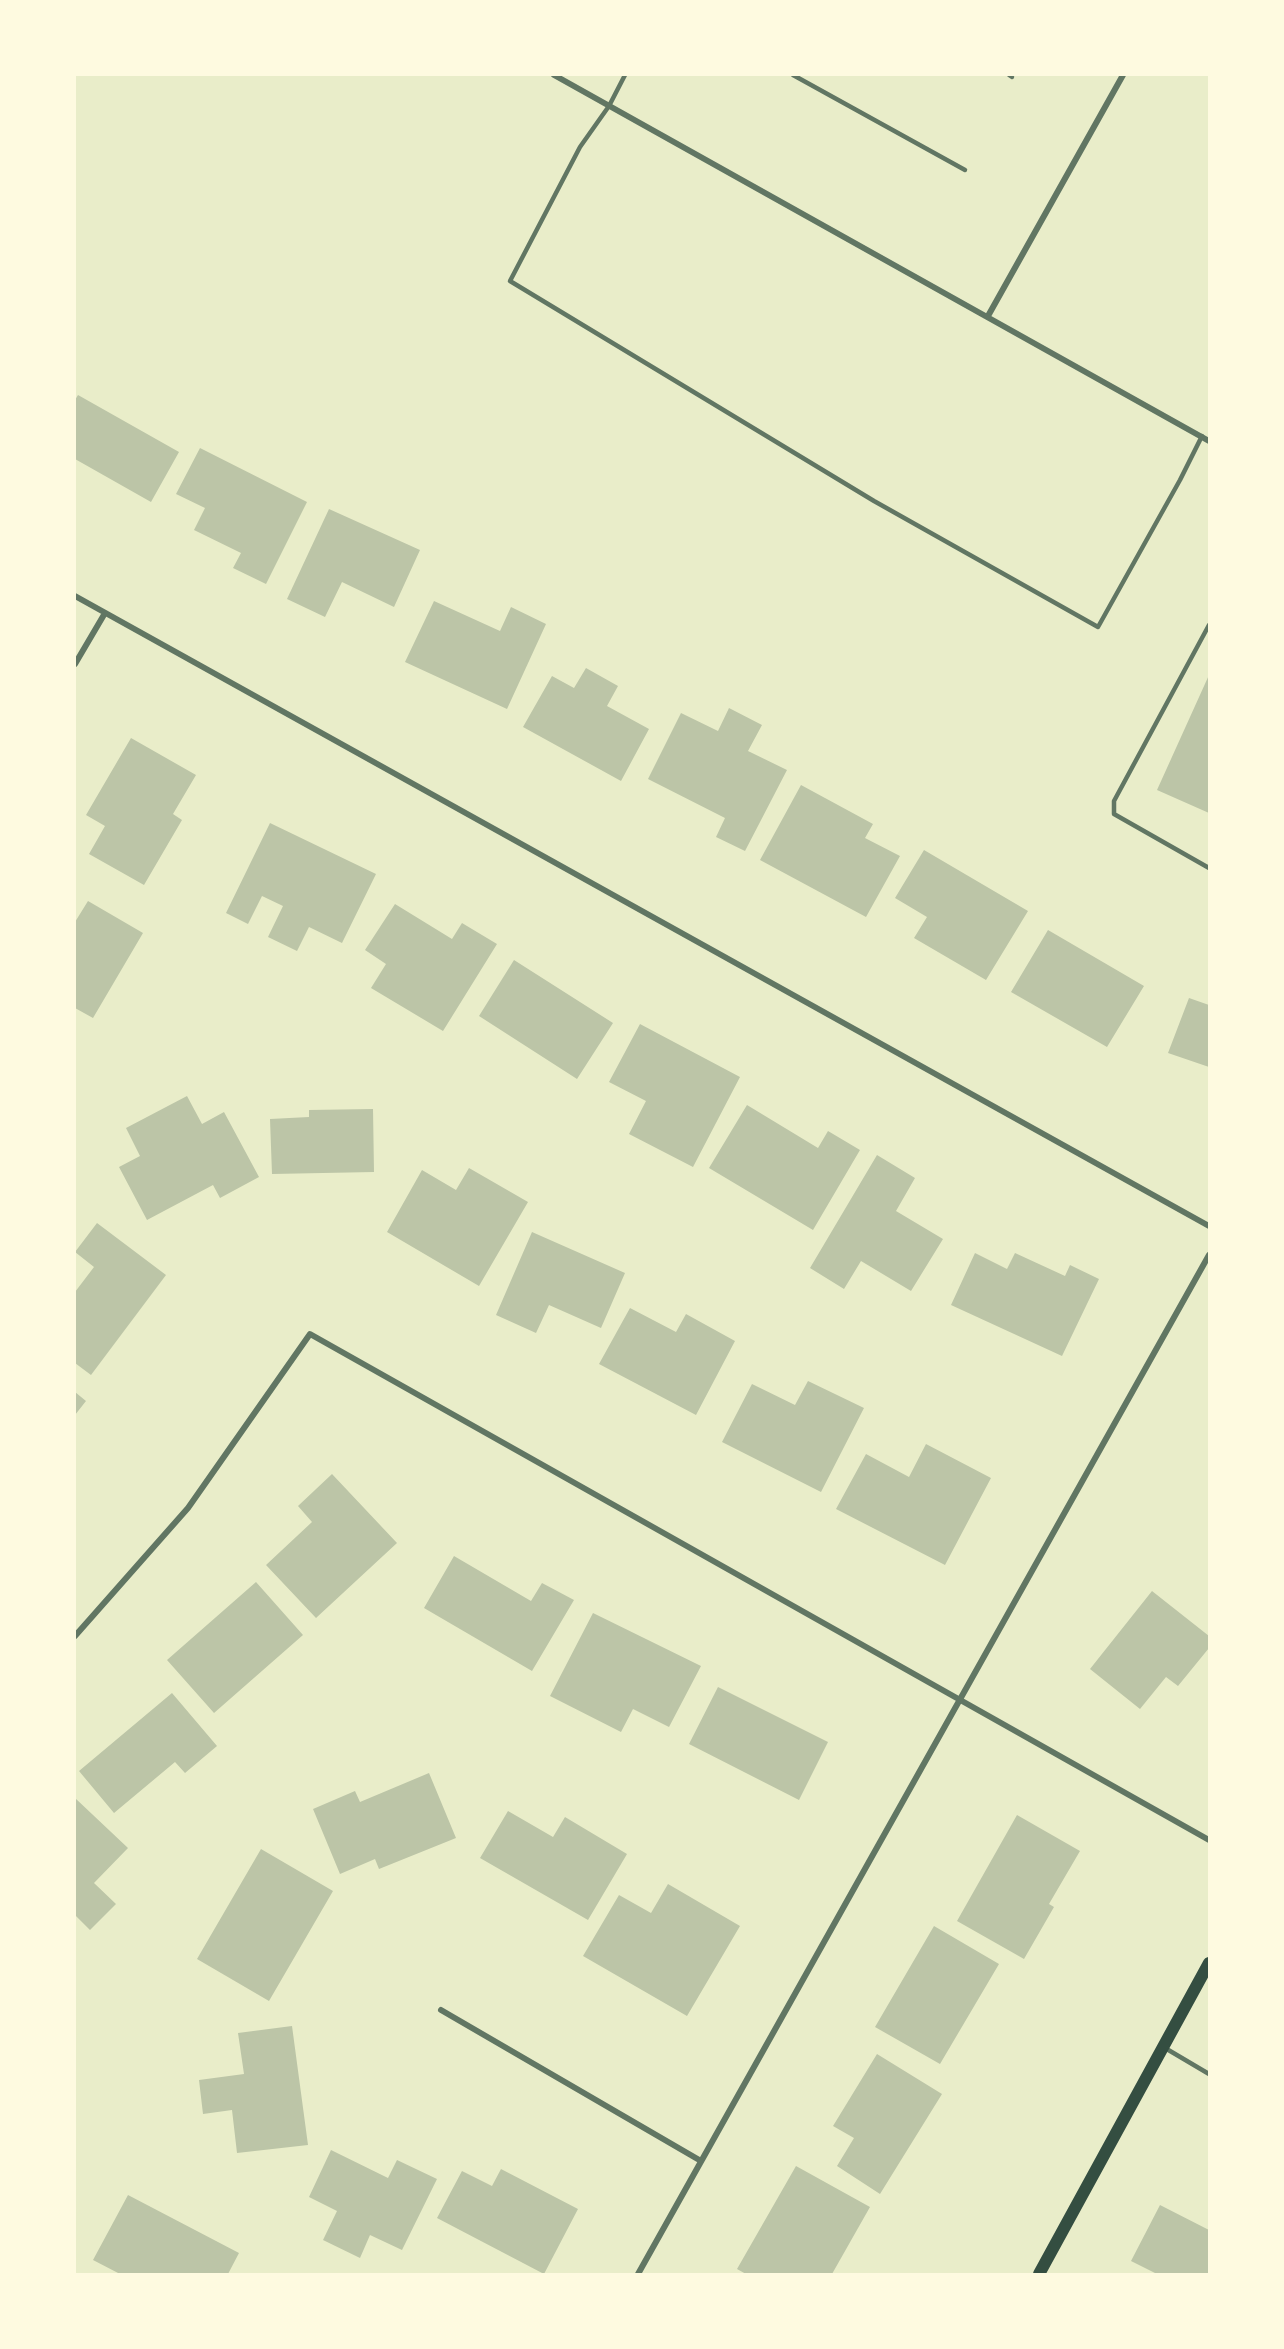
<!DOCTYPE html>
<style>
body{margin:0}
#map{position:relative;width:1284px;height:2349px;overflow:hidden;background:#e9edc9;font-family:"Libre Baskerville",serif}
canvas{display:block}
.frame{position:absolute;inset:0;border:76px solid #fefae0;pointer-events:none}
</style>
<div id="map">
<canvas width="1284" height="2349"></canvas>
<div class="frame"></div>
</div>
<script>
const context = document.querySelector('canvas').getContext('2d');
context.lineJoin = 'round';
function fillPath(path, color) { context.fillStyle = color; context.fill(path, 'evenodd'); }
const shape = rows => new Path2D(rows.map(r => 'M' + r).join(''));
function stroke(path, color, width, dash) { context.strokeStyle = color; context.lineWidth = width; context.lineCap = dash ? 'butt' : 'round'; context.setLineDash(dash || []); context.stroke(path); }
fillPath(shape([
 [78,395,179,452,151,502,75,459,75,400],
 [200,448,307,502,266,584,233,568,241,553,194,530,205,508,176,494],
 [329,509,420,550,394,607,342,582,325,617,287,599],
 [434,601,500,631,511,607,546,624,507,709,405,662],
 [586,668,618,686,607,706,649,729,621,781,523,727,552,676,574,688],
 [1209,675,1209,813,1157,790],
 [729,708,762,725,748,751,787,770,745,851,716,837,725,818,648,779,681,713,718,731],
 [131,738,196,775,173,814,182,820,144,885,89,854,105,826,86,815],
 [801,785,873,824,865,838,900,856,866,917,760,860],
 [270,823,376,874,342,943,309,927,297,951,268,937,283,906,262,896,248,924,226,913],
 [924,850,1028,911,986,980,914,938,927,917,895,898],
 [88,901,143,933,93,1018,75,1008,75,922],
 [395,904,452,939,462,923,497,944,443,1031,371,988,386,964,365,950],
 [1048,930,1144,986,1107,1047,1011,992],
 [514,960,613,1023,577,1079,479,1016],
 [1189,998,1209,1005,1209,1067,1168,1053],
 [640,1024,740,1077,693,1167,629,1134,646,1101,609,1082],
 [187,1096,202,1124,224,1112,259,1177,220,1198,213,1185,147,1220,119,1167,140,1156,126,1128],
 [747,1105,818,1148,828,1131,860,1150,813,1230,709,1168],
 [373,1109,374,1172,272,1174,270,1119,309,1117,309,1110],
 [877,1155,915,1178,896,1211,943,1239,911,1291,861,1261,844,1289,810,1268],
 [469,1168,528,1202,479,1286,387,1232,422,1170,456,1190],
 [97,1223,166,1275,91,1375,75,1363,75,1292,94,1267,75,1252],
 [532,1232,625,1273,601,1328,549,1305,536,1333,496,1315],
 [975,1253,1007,1269,1015,1253,1065,1276,1070,1265,1099,1279,1062,1356,951,1305],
 [630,1308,676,1332,686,1314,735,1341,696,1415,599,1364],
 [808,1381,864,1408,821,1492,722,1442,752,1384,795,1405],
 [75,1392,86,1401,75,1415],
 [926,1444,991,1478,945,1565,836,1509,866,1454,909,1477],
 [332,1474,397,1543,316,1618,266,1565,312,1522,298,1506],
 [454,1556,531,1601,542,1583,574,1600,532,1671,424,1608],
 [256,1582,303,1635,214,1713,167,1660],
 [1152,1591,1209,1636,1209,1648,1178,1686,1166,1677,1140,1709,1090,1669],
 [593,1613,701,1666,669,1727,633,1709,621,1732,550,1696],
 [718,1687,828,1742,799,1800,689,1744],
 [172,1693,217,1746,185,1773,175,1762,114,1813,79,1771],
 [429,1773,456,1838,379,1869,375,1859,340,1874,313,1809,355,1791,360,1802],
 [75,1798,128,1848,94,1883,116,1904,90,1930,75,1915],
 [508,1811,553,1837,565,1817,627,1854,588,1920,480,1858],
 [1017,1815,1080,1851,1049,1904,1054,1907,1024,1959,957,1921],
 [261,1849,333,1891,269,2001,197,1959],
 [668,1884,740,1926,687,2016,583,1956,619,1895,651,1913],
 [934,1926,999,1964,940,2064,875,2027],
 [292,2026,308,2145,237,2153,232,2110,203,2114,199,2080,244,2074,238,2033],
 [877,2054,942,2094,880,2194,837,2166,854,2138,833,2126],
 [331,2150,388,2178,397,2160,437,2179,402,2250,370,2235,360,2258,323,2240,337,2211,309,2197],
 [796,2166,870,2207,832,2274,746,2274,737,2269],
 [501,2169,578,2209,544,2274,437,2218,462,2171,492,2186],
 [128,2195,239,2253,228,2274,120,2274,93,2260],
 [1160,2205,1209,2230,1209,2274,1157,2274,1131,2261]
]), '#bcc5a7');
stroke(shape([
 [625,75,609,106,580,147,510,281,874,501,1098,627,1180,480,1202,436],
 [793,75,965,170],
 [1009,75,1012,77],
 [1209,625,1114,801,1114,814,1209,868],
 [1165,2048,1209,2074]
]), '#617663', 4.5);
stroke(shape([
 [554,75,1209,441],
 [988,316,1123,75],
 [75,596,1209,1226],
 [75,664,105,613],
 [75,1636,188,1508,310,1334,1209,1840],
 [441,2010,701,2161],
 [638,2274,1209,1255]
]), '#617663', 6);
stroke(shape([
 [1039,2274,1209,1963]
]), '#344e41', 12);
</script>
